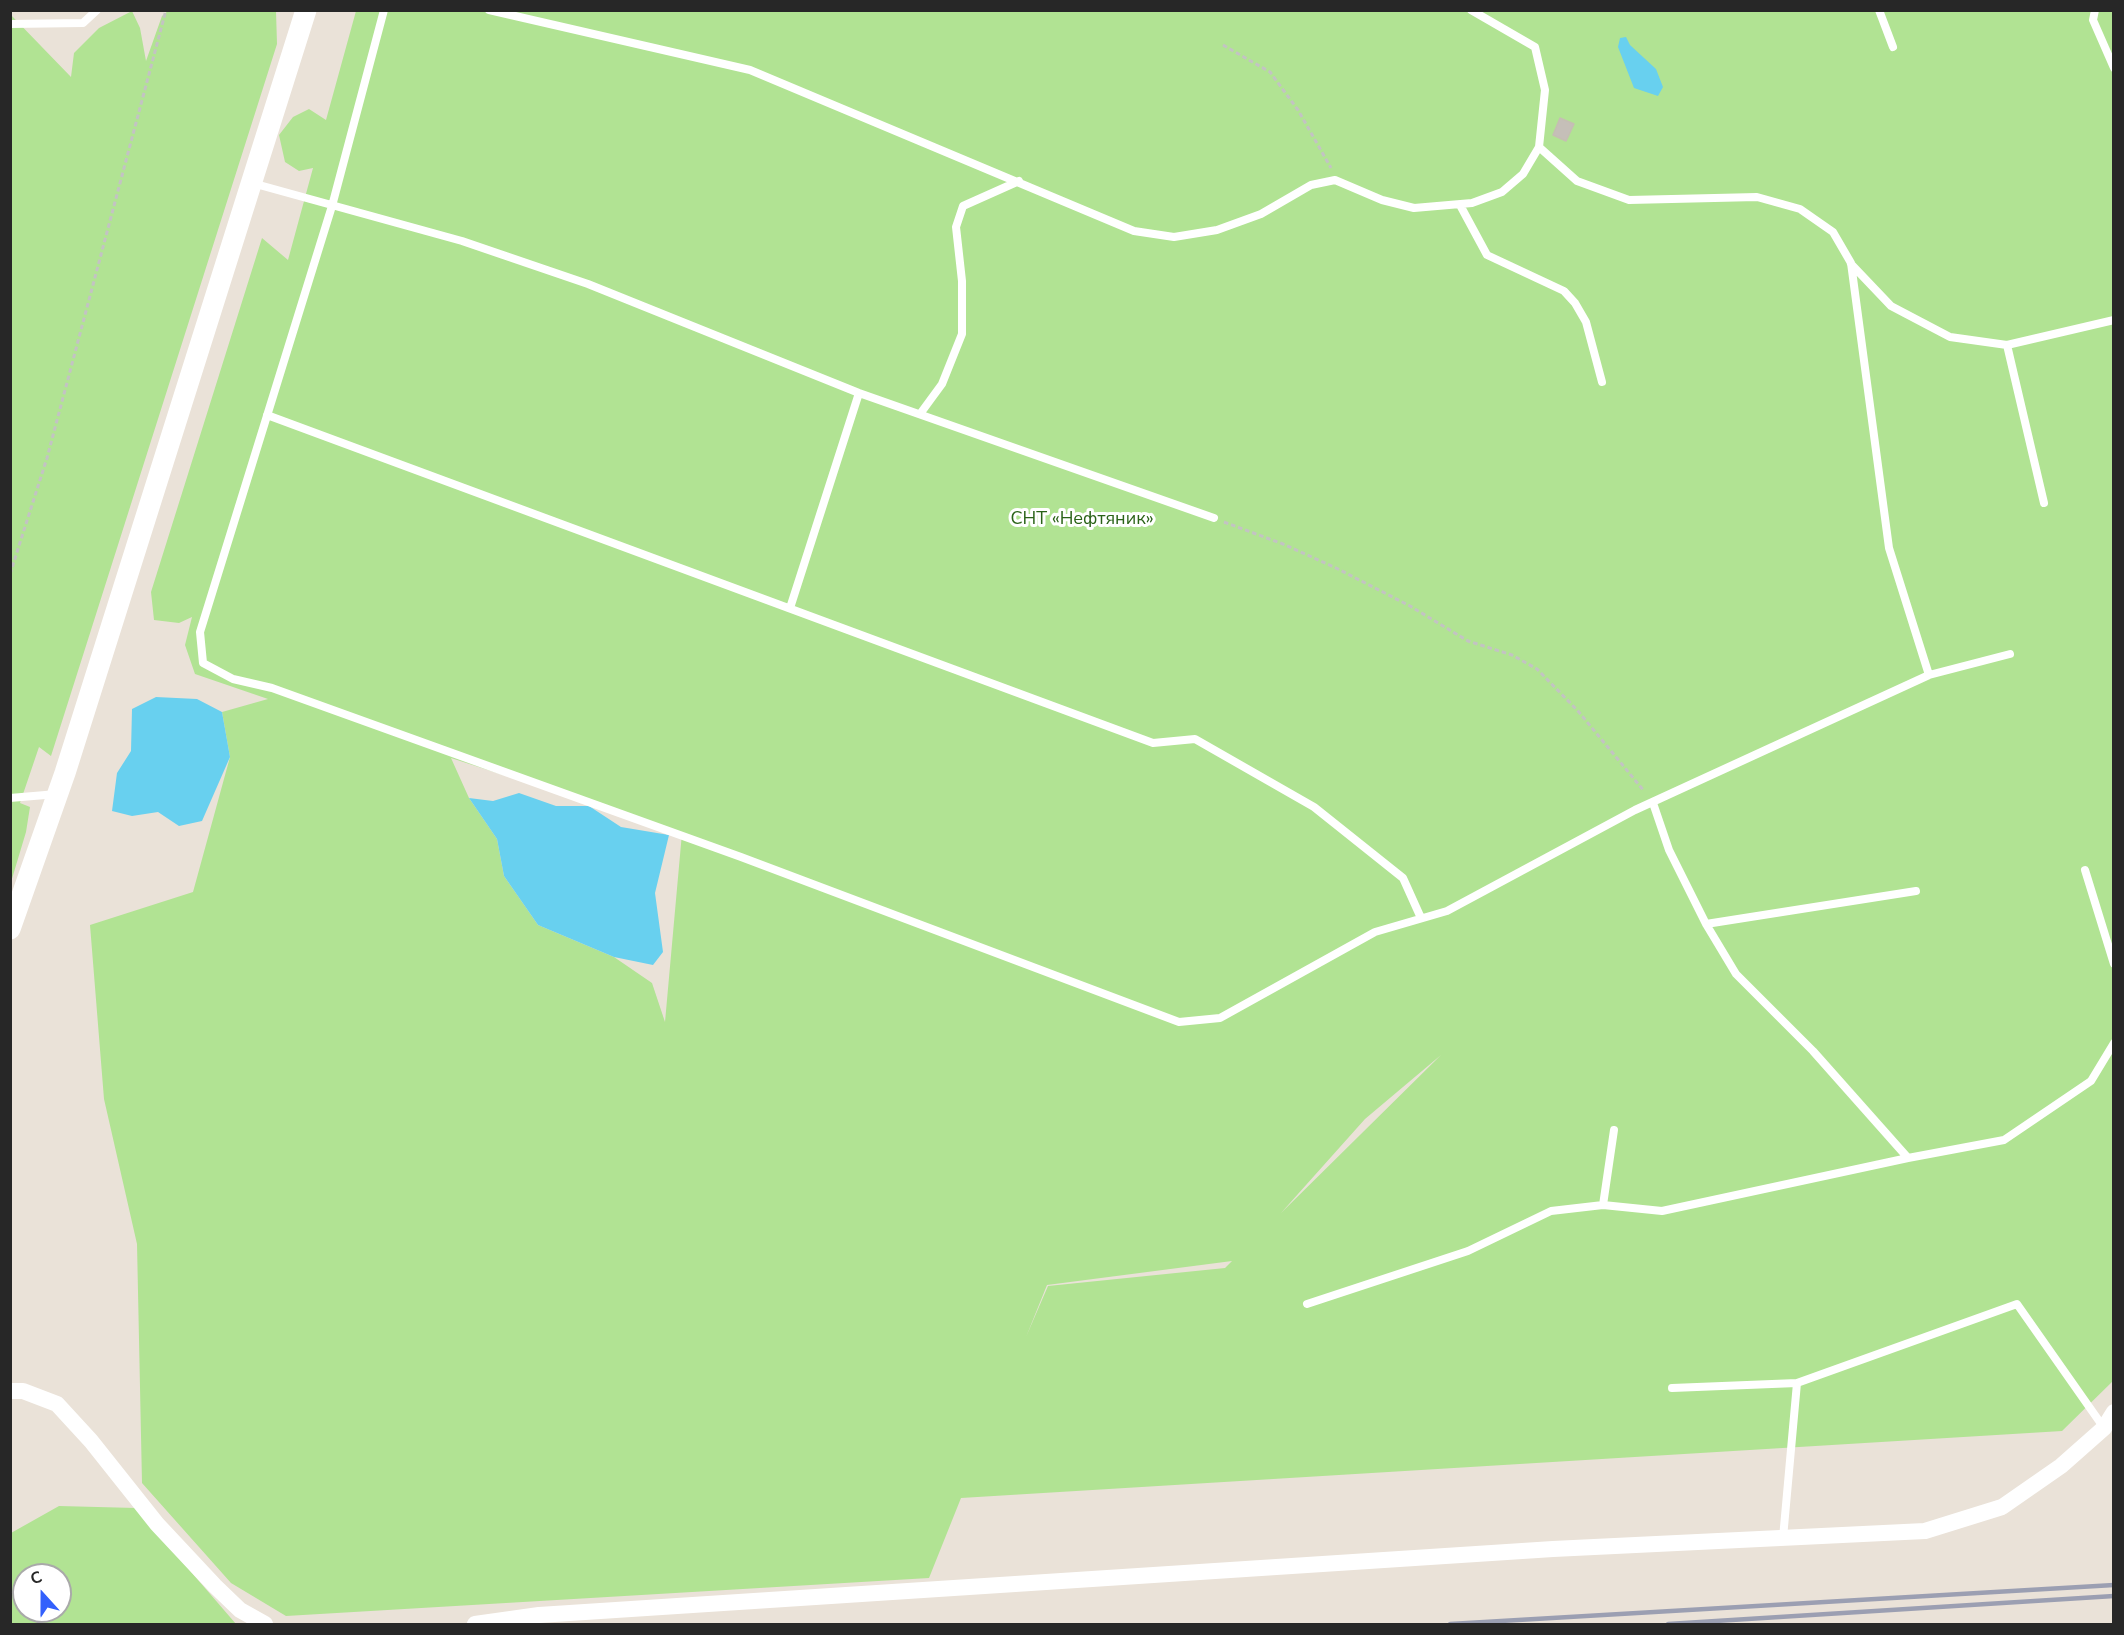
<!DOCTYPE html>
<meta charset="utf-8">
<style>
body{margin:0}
#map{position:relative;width:2124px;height:1635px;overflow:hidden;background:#eae2d8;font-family:"Nunito Sans",sans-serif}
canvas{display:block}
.frame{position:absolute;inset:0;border:12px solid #272727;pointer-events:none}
.north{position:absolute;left:12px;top:1563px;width:60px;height:60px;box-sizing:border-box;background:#fff;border:2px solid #a9a9a9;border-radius:50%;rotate:339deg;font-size:16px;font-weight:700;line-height:24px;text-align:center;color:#272727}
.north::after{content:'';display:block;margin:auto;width:21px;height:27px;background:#3360fc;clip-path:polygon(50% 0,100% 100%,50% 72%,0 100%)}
</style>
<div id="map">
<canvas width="2124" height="1635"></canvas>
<div class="frame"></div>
<div class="north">С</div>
</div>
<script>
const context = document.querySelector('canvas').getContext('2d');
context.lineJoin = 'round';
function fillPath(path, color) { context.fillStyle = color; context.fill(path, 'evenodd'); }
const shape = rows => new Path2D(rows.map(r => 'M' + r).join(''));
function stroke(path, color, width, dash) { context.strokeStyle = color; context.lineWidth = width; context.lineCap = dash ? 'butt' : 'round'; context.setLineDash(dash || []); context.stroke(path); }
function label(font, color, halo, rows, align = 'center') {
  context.font = font + ' "Nunito Sans",sans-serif'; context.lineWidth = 6; context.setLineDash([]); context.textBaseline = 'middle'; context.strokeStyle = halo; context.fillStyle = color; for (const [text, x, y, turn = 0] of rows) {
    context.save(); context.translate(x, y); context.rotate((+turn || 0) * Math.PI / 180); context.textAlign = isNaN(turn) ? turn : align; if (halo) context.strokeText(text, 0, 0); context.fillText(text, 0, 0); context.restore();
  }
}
fillPath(shape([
 [132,11,140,28,146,61,162,16,168,11,276,11,277,44,51,756,39,747,20,803,30,807,26,832,11,882,11,15,71,77,74,53,99,28],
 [356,11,2113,11,2114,1380,2062,1431,961,1498,929,1578,286,1616,231,1583,142,1483,137,1244,104,1099,90,925,193,892,230,757,222,712,268,699,195,674,185,645,192,617,179,623,154,620,151,592,262,238,288,260,313,168,299,171,285,162,279,135,293,117,309,109,326,120],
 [451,758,682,833,665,1022,652,983,614,957,538,925,504,876,497,839,469,798],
 [1441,1055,1281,1213,1365,1119],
 [1232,1261,1225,1268,1048,1286,1026,1337,1047,1285],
 [59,1506,136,1508,236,1624,11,1624,11,1533],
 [24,1575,60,1575,60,1611,24,1611]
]), '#b1e393');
fillPath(shape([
 [1626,37,1630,45,1656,69,1663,87,1658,96,1634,88,1618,47,1620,38],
 [156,697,197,699,222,712,230,757,202,821,179,826,158,812,132,816,112,811,117,773,131,751,132,709],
 [519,793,556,806,589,806,621,827,669,835,655,893,663,952,653,965,614,957,538,925,504,876,497,839,469,798,493,801]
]), '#68d0ef');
const building = shape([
 [1560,118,1574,124,1566,141,1553,135,1560,118]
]);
fillPath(building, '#c5bfb8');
stroke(building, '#c5beb2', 1.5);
stroke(shape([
 [1223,45,1270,72,1298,110,1331,168],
 [1224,522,1283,544,1336,568,1410,606,1468,641,1512,655,1537,669,1578,711,1644,791],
 [10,574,47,458,166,10]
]), '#c3c3c3', 3, [4.5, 3]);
stroke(shape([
 [384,10,332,206,200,632,203,663,233,679,272,688,741,857,1179,1022,1220,1018,1375,932,1447,911,1635,810,1929,675,2010,654],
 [489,10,750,70,1134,231,1174,237,1217,230,1261,214,1311,185,1335,180,1382,200,1414,208,1472,203,1502,192,1523,174,1539,147,1545,90,1535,47,1471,10],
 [1879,10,1893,47],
 [2095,10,2093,20,2114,68],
 [10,24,83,23,97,10],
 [1539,147,1577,181,1629,200,1757,197,1800,209,1833,232,1851,263,1889,548,1929,675],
 [252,183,462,241,588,284,859,393,1214,518],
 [1460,205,1487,255,1564,291,1575,303,1586,322,1602,382],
 [1851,264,1891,306,1950,337,2007,345,2114,320],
 [2007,345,2044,503],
 [920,414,942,384,962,334,962,281,956,227,963,206,1019,181],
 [267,415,1153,743,1195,739,1314,807,1403,878,1421,918],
 [790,608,859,393],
 [10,798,57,794],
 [2085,870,2114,964],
 [1706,924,1916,891],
 [1908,1158,2004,1140,2091,1081,2114,1043],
 [1603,1205,1614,1130],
 [1307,1304,1468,1251,1551,1211,1603,1205,1662,1211,1908,1158,1813,1051,1736,974,1706,924,1669,850,1653,803],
 [1672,1388,1797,1383,2017,1304,2104,1428],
 [1783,1538,1797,1383]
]), '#fff', 8);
stroke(shape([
 [10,1391,23,1391,57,1404,91,1441,157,1524,215,1586,240,1610,265,1624],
 [475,1624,539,1615,1553,1549,1925,1531,2002,1507,2061,1466,2104,1428,2114,1412]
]), '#fff', 16);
stroke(shape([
 [10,929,65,773,306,10]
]), '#fff', 21);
stroke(shape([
 [1450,1624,2114,1585],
 [1668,1624,2114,1596]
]), '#9b9fb2', 4.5);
label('18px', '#2a6318', '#fff', [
 ["СНТ «Нефтяник»",1082,520]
]);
</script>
